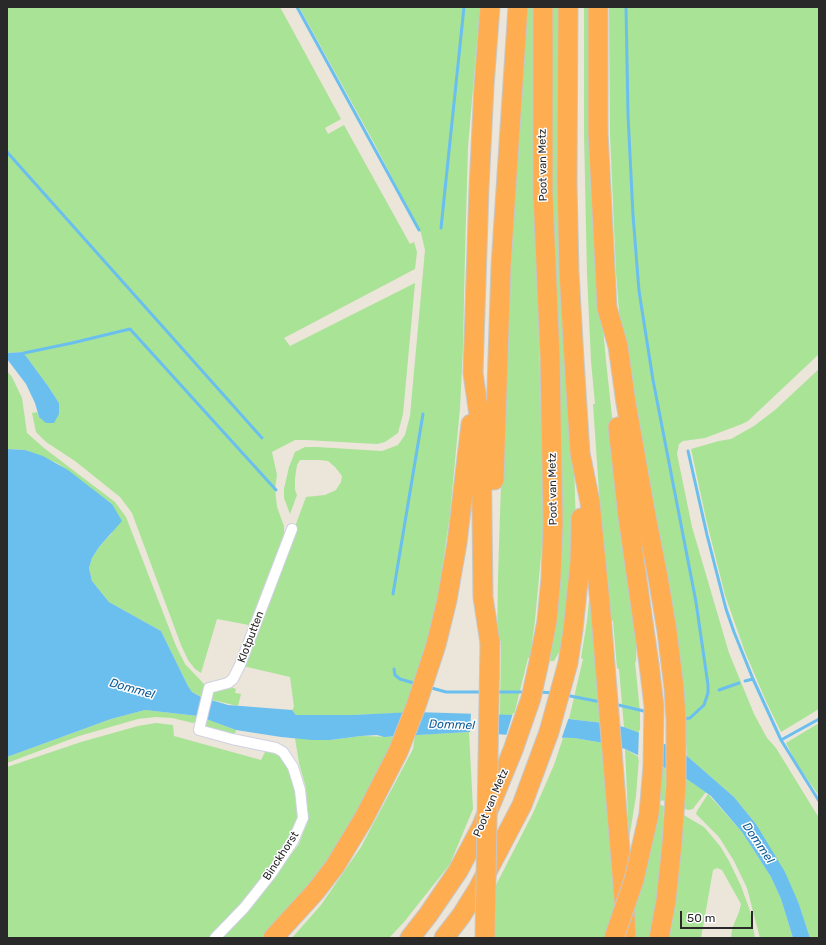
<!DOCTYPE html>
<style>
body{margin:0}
#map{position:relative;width:826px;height:945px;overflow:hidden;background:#ebe5da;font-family:Rubik,sans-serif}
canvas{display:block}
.frame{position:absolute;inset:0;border:8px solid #292929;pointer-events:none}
.scale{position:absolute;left:680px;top:911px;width:73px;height:18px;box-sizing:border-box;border:2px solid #292929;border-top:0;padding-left:5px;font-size:12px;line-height:14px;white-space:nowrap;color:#292929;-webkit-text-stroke:3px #fff;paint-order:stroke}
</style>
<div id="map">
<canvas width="826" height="945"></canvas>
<div class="frame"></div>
<div class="scale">50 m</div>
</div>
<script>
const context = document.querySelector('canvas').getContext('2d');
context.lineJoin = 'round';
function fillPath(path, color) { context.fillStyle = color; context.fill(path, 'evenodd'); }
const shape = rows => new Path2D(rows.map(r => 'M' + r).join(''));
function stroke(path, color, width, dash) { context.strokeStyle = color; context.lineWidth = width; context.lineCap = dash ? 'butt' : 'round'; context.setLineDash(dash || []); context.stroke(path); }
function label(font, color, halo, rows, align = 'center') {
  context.font = font + ' Rubik,sans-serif'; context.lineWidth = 3; context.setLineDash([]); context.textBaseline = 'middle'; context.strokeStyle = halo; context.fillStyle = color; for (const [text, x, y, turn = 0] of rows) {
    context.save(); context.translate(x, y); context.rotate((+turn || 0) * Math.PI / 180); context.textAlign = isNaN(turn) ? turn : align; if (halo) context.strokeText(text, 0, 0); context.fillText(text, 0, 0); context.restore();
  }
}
fillPath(shape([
 [7,7,280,7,341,119,325,128,328,134,344,125,410,244,414,242,417,252,415,269,284,338,290,346,415,283,403,414,398,433,385,442,377,444,306,440,295,440,272,452,277,475,275,489,277,507,284,526,284,534,249,625,217,619,201,673,195,669,188,660,181,645,132,513,120,497,75,461,46,442,36,432,32,413,37,412,39,417,59,403,48,386,23,352,7,353],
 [299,7,480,7,468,147,465,254,463,347,460,408,450,514,439,591,427,645,405,713,352,715,296,715,292,710,294,707,290,677,243,666,306,497,325,495,336,490,341,482,342,476,335,467,328,461,319,460,300,460,297,465,295,478,295,490,297,495,290,514,284,498,284,489,289,467,295,452,305,447,316,447,382,451,398,445,405,435,410,416,425,250,421,233,373,141],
 [525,7,534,7,535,193,544,524,535,620,530,658,528,658,514,715,500,715,501,641,497,641,498,577,508,267],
 [552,7,559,7,576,526,567,638,554,661,550,661,555,622],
 [584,7,593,7,598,273,606,361,623,518,637,618,636,662,635,662,640,712,640,733,624,727,619,669,617,668,613,621,610,620,601,521,593,404,595,404,591,361,587,274,584,132],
 [609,7,819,7,819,354,748,421,742,424,705,438,683,441,679,444,677,454,692,527,729,653,754,714,767,738,776,748,819,818,819,938,810,938,799,904,756,824,734,797,687,756,682,687,630,394,619,311,616,273,610,134],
 [819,369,819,709,781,732,766,701,745,652,725,595,706,519,691,449,719,441,731,439,754,426,775,410],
 [7,371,12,377,22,398,27,433,44,448,115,502,126,517,176,646,185,664,204,684,205,688,203,698,192,692,188,686,161,631,109,602,92,581,89,568,92,558,99,547,112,533,112,504,57,463,25,450,7,449],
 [592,570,603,723,569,719,583,659,581,658,587,621],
 [231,687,236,689,235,693,241,694,238,706,208,699,213,691],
 [145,710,198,716,195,722,193,723,172,718,155,717,138,719,79,736,7,763,7,757,111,719],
 [204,718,236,730,234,737,204,726],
 [156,723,173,725,174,736,261,760,265,752,271,750,281,756,290,768,297,793,300,818,289,843,268,869,242,906,209,938,7,938,7,767,81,742,138,726],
 [819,723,819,796,795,761,786,743],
 [469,732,473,809,450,864,404,922,389,938,292,938,321,905,361,847,413,749,415,735],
 [361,736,395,737,359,810,328,862,266,938,221,938,275,876,299,844,308,819,306,788,299,763,295,738,330,740],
 [563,738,574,738,604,743,620,938,494,938,496,885,533,813,554,765],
 [625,749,639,757,636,796,629,839],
 [662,767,666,769,665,801,658,800],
 [683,776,706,792,695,806,693,809,688,810,682,808],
 [708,794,742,832,771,877,781,899,793,938,760,938,747,888,734,861,719,837,696,814,697,811],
 [658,804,664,806,662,848,664,848,656,938,634,938,632,911],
 [682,814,704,827,720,846,729,861,741,886,750,911,755,938,731,938,732,929,739,912,741,904,722,870,717,868,713,870,701,938,663,938]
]), '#a8e396');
fillPath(shape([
 [23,352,48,386,59,403,59,414,54,423,46,423,39,417,35,403,26,384,7,359,7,353],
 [7,449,25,450,43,456,68,470,112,504,122,521,99,547,92,558,89,568,92,581,109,602,161,631,188,686,192,692,201,697,228,705,292,710,296,715,352,715,414,712,514,715,569,719,603,723,624,727,640,733,659,741,687,756,734,797,756,824,785,872,799,904,810,938,793,938,781,899,771,877,742,832,711,796,684,777,625,749,604,743,574,738,536,737,469,732,384,737,377,735,361,736,330,740,312,740,281,737,236,730,198,716,145,710,111,719,7,757]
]), '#6bbfef');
fillPath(shape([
 [471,712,498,713,498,735,470,734],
 [513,713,569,717,561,740,536,739,506,736],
 [639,730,662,740,661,768,638,759]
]), '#ebe5da');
stroke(shape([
 [297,7,419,230],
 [626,7,628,115,633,215,639,291,653,380,696,602,708,685,708,693,704,705,690,718,682,719],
 [7,152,262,438],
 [441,228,464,7],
 [24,353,72,343,130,329,276,490],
 [688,451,707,535,726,609,734,632,753,679,781,740,819,801],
 [393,594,423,414],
 [394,669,395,675,400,679,417,684],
 [745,681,753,679],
 [428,687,446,692,484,692],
 [719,690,739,683],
 [495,692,526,692],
 [539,692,554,693],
 [565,695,601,702],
 [614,704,648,712],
 [781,740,819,719]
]), '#6bbfef', 3);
const street = shape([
 [215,938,244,908,271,874,293,841,303,818,300,790,293,767,283,752,276,748,232,739,199,730,209,688,228,683,233,679,240,665,292,529]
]);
const highway = shape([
 [490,7,484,86,479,188,473,373,481,429,483,597,490,643],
 [568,7,567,183,569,272,574,360,580,453,590,502,600,603,624,899,626,938],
 [598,7,598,132,607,308,618,346,626,403,646,516,658,577,667,631,674,688,676,719,676,785,672,844,666,901,659,938],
 [618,427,628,517,649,664],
 [494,480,501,266,518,7],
 [273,938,315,892,335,866,364,818,398,752,416,706,436,645,447,600,457,543,471,424],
 [410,938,428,915,458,871,481,828,513,750,531,698,539,662,547,621,551,578,553,524,550,357,543,194,543,7],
 [444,938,461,916,478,889,522,805,549,732,568,663,573,630,580,562,581,518]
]);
stroke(street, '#cfd1e2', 12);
stroke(highway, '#c7c7c7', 21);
stroke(street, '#fff', 10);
stroke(highway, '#ffad51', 19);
const highwayBridge = shape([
 [485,938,490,643],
 [614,938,634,880,649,814,653,766,654,706,649,664]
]);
stroke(highwayBridge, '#c7c7c7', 21, []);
stroke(highwayBridge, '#ffad51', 19);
label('11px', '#292929', '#fff', [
 ["Poot van Metz",543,165,-91],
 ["Poot van Metz",553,489,-91],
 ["Klotputten",251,637,-69],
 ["Poot van Metz",491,803,-67],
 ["Binckhorst",281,856,-57]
]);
label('italic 12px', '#0c5b99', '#fff', [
 ["Dommel",132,689,16],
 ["Dommel",452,725,2],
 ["Dommel",758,843,56]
]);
</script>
